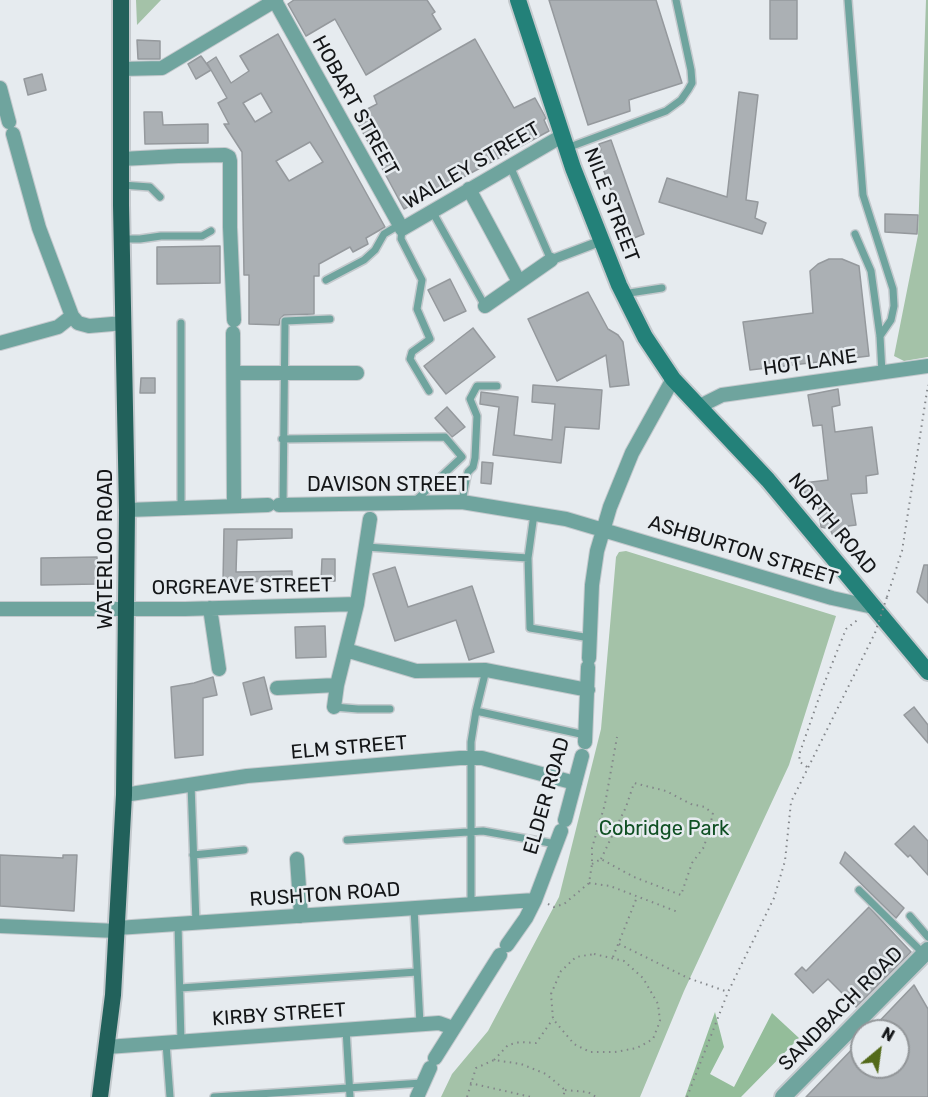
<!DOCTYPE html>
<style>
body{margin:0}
#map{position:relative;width:928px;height:1097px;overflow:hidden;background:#e6ebef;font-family:Rubik,sans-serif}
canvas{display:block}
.north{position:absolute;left:850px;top:1019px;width:60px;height:60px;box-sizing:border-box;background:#e6ebef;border:2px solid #929699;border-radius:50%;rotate:29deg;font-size:16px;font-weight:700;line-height:24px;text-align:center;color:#141618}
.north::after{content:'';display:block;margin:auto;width:21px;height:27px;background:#536a19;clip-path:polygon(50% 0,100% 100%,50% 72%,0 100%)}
</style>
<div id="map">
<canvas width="928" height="1097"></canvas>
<div class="north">N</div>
</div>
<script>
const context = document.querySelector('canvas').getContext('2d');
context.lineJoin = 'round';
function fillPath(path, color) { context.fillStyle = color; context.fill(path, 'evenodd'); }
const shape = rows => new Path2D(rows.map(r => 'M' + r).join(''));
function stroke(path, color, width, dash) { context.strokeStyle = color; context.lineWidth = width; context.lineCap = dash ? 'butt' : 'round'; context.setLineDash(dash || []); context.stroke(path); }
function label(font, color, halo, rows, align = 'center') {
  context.font = font + ' Rubik,sans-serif'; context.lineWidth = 5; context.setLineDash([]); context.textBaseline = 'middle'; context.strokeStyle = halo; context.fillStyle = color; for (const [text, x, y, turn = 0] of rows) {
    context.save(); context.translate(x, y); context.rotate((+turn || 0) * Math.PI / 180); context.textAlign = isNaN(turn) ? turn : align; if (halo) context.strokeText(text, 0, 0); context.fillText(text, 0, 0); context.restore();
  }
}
fillPath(shape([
 [136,0,161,0,137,25],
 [926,0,928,0,928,357,904,361,894,356,918,235],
 [626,551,836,616,789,765,684,991,640,1097,441,1097,452,1074,488,1031,559,897,601,729,616,557,619,552]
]), '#a4c2a8');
fillPath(shape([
 [715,1012,724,1047,710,1074,734,1087,772,1013,799,1038,741,1097,685,1097]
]), '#94bd9a');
const building = shape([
 [294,0,427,0,435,12,432,14,441,29,366,75,335,19,306,36,288,4,294,0],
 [549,0,656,0,682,83,629,100,630,111,588,125,549,0],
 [770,0,797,0,797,39,770,39,770,0],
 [278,34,385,227,366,238,368,244,353,252,350,247,319,264,319,276,314,276,314,314,284,315,280,319,279,325,249,324,249,275,244,275,242,152,224,124,229,124,218,103,227,98,207,63,216,57,231,83,249,71,240,56,278,34],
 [261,93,272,112,255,122,243,103,261,93],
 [310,142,323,162,289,181,276,161,310,142],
 [475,39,514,108,535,98,546,118,544,120,549,131,404,209,354,116,377,104,374,96,475,39],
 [137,40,160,41,160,59,138,59,137,40],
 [201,56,211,70,196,79,188,64,201,56],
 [42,74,46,90,28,95,24,79,42,74],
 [739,92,758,95,746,200,758,202,755,218,766,223,762,234,659,202,667,178,727,197,739,92],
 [144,112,162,112,163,125,208,124,208,143,145,144,144,112],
 [611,140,644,234,629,240,597,152,601,150,599,144,611,140],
 [885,214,918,215,917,234,885,232,885,214],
 [220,246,220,283,157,284,157,247,220,246],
 [829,259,842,259,859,266,869,356,750,370,743,322,813,313,810,271,818,264,829,259],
 [450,279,466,311,444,321,428,290,450,279],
 [588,292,608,329,618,335,623,342,629,385,610,387,606,355,557,381,528,319,588,292],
 [473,328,495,357,446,394,424,366,473,328],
 [141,378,155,378,155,393,140,393,141,378],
 [533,385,602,390,599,429,565,427,561,463,493,455,499,407,480,404,481,392,518,397,514,435,552,440,555,404,532,402,533,385],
 [838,389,840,405,832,407,835,432,872,427,878,474,866,476,867,493,851,494,856,525,848,526,849,535,834,538,830,529,821,527,818,503,807,504,803,483,828,480,822,425,813,426,808,395,838,389],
 [447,407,465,427,452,437,435,418,447,407],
 [482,462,493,463,491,484,481,483,482,462],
 [224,529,292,529,292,538,237,540,236,572,292,571,292,581,223,582,224,529],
 [97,557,97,584,41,585,41,558,97,557],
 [322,559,335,559,335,581,321,581,322,559],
 [924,565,928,565,928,603,917,592,924,565],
 [395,567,408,607,472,586,494,652,469,660,456,620,395,641,373,574,395,567],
 [325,626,326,657,296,658,295,627,325,626],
 [213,677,217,695,203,698,203,755,175,758,171,687,194,683,213,677],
 [264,677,272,709,251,715,243,683,264,677],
 [914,707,928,725,928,743,904,715,914,707],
 [914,826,928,841,928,875,910,855,908,857,895,844,914,826],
 [845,852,904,908,896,918,840,863,845,852],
 [0,855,63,858,63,855,77,855,74,911,0,906,0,855],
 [869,907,911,952,856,1007,828,979,813,993,795,974,802,967,806,971,869,907],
 [914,985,928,1009,928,1097,806,1097,862,1039,862,1067,898,1067,898,1031,870,1031,914,985]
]);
fillPath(building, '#abb0b4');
stroke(building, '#95999d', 1.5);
const service = shape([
 [848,0,863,195,893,289,894,306,891,320,880,336],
 [567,148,666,111,681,100,688,90,692,83,691,70,676,0],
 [510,166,551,260],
 [122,185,150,187,160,197],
 [432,211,485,306],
 [402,229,401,239,422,280,417,309,430,339,412,352,410,359,429,391],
 [855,234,871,271,880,336,882,373],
 [122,239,140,239,161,236,202,236,211,231],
 [326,280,364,260,375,250,384,234,399,225],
 [623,294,662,288],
 [282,439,445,437,462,457,415,501],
 [462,502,466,480,468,472,473,467,475,458,477,416,470,399,477,386,497,386],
 [283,505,285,321,330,319],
 [181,508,181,323],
 [534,514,528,558,530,628,590,638],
 [366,547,528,558],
 [334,707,358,709,390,709],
 [476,711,585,735],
 [191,784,196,923],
 [347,840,483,831,556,844],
 [193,855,244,850],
 [859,890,924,954],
 [471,904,471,742,476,711,486,670],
 [414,908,420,1024],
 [910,916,928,937],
 [178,924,181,1042],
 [180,988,417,972],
 [346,1029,350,1097],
 [166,1043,170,1097],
 [214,1097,422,1083]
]);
const pedestrian = shape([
 [551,260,601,241]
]);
const minor = shape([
 [275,1,402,229,562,136],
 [121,69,162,68,276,0],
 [0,88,9,122],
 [13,134,39,228,72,316,78,323,89,326,124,323],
 [122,159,178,156,225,155,229,157,230,161,230,227,234,320],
 [469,189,519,282],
 [485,306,551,260],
 [233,333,234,506],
 [0,343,58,327,72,316],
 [234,373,357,373],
 [700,406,722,395,928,366],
 [279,505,462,502,566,519,832,598,873,607],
 [127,510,268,505],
 [210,608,219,669],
 [0,609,185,609,357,604],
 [346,650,416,671,486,670,588,690],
 [589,658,592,585,597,551,610,507,632,453,673,379],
 [277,688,337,685],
 [334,707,337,685,357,604,370,519],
 [585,742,588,667],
 [124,795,247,776,460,758,482,758,575,783],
 [565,820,582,756],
 [297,859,301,916],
 [0,926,117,931],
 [117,928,535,900],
 [507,945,526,918,535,900,561,831],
 [107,1047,439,1023,453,1028],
 [435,1058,500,955],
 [417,1097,430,1068]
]);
const tertiary = shape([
 [783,1097,928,950]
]);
const secondary = shape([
 [518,0,573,168,619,285,645,337,673,379,768,480,928,672]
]);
const primary = shape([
 [100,1097,113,995,124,795,127,510,121,205,121,0]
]);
stroke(service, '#c4c9cd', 10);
stroke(pedestrian, '#c4c9cd', 12);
stroke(minor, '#c4c9cd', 16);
stroke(tertiary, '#c4c9cd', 20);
stroke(secondary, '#c4c9cd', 20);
stroke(primary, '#c4c9cd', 20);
stroke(shape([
 [887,597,902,551,928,385],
 [807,767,800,762,799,755,822,689,846,629,860,618],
 [592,864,601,859,634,877,681,895,692,863,704,847,713,814,705,807,691,804,666,791,634,783,626,807,601,859],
 [589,883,610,886,678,912],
 [548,904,554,907,564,904,589,883,592,864,592,848,605,804,617,737],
 [619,944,688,978,728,992],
 [594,954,624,961,643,978,658,1004,660,1021,653,1039,637,1048,615,1052,590,1052,574,1044,553,1019,551,994,561,971,576,957,594,954],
 [613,957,637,897],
 [494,1060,508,1045,520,1042,536,1043,553,1019],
 [470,1083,531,1097],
 [565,1090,588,1092,596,1097],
 [467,1097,476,1068,494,1060,521,1064,546,1074,565,1090,563,1097],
 [687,1097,728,992,774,898,785,861,791,802,875,633]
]), '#83868a', 2, [1.5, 4.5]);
stroke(service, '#6fa49e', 7);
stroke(pedestrian, '#6fa49e', 9);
stroke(minor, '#6fa49e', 14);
stroke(tertiary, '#6fa49e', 16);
stroke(secondary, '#238179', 16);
stroke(primary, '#22615b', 16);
stroke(shape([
 [875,633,887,597]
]), '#83868a', 2, [1.5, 4.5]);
label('20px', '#141618', '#e6ebef', [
 ["HOBART STREET",355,106,61],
 ["WALLEY STREET",472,166,-30],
 ["NILE STREET",611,205,69],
 ["HOT LANE",810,363,-8],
 ["DAVISON STREET",388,485],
 ["NORTH ROAD",832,524,50],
 ["WATERLOO ROAD",106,549,-90],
 ["ASHBURTON STREET",743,551,17],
 ["ORGREAVE STREET",242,587,-1],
 ["ELM STREET",349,748,-5],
 ["ELDER ROAD",547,796,-74],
 ["RUSHTON ROAD",325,895,-4],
 ["SANDBACH ROAD",841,1009,-45],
 ["KIRBY STREET",279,1015,-4]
]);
label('20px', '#105024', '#e6ebef', [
 ["Cobridge Park",664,829]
]);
</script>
